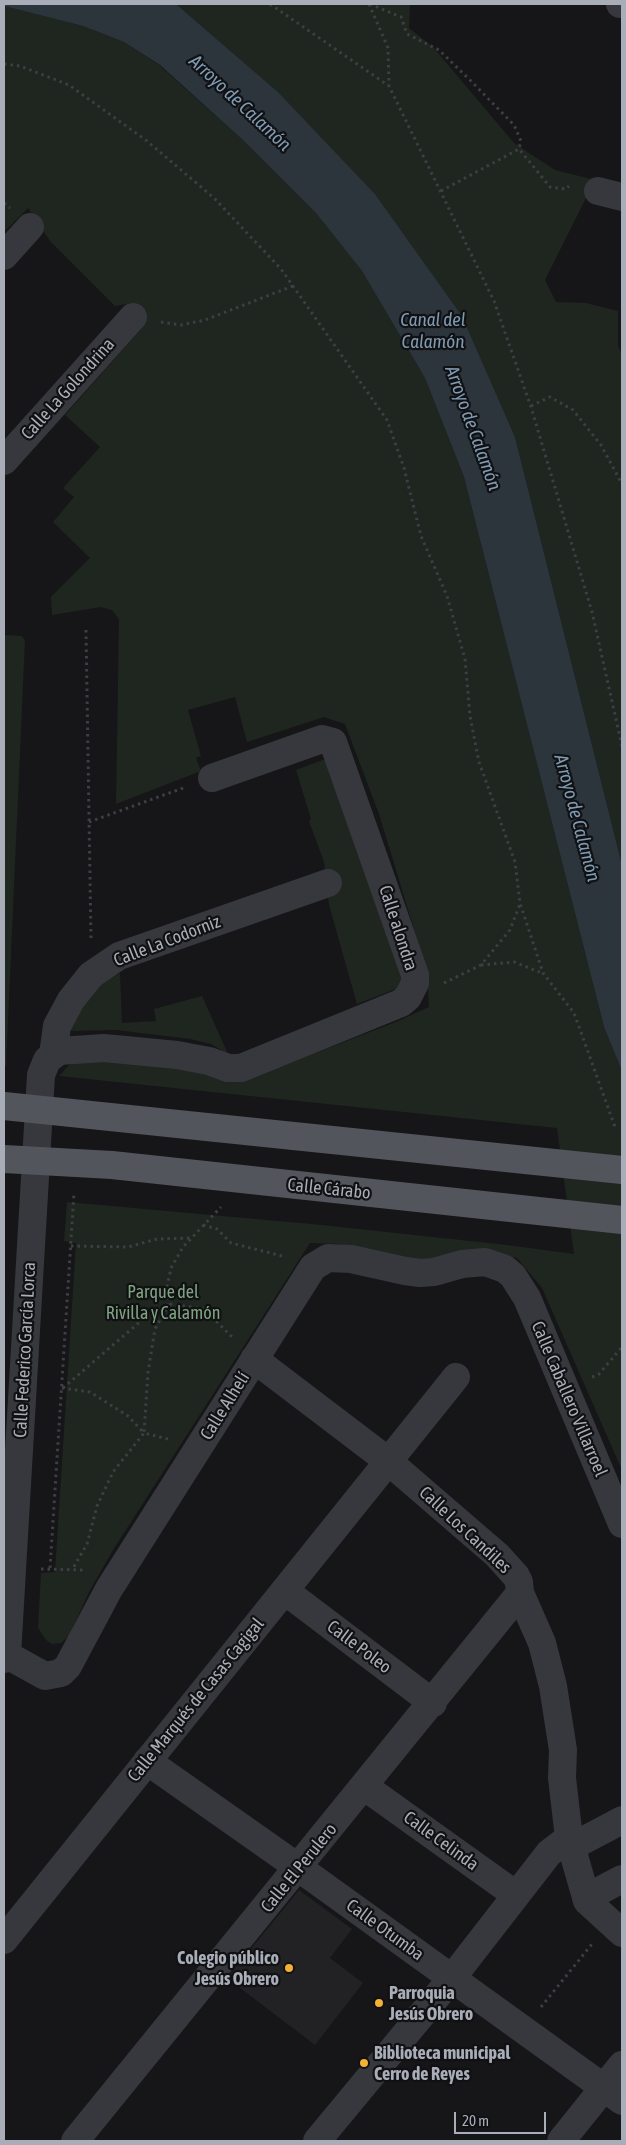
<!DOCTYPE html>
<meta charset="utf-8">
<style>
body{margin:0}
#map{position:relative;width:626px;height:2145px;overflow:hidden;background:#161618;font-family:"Asap Condensed",sans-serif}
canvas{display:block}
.frame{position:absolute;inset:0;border:5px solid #a8adb8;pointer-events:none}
.scale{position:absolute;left:454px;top:2112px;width:92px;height:22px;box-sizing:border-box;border:2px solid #a8adb8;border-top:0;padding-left:6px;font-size:15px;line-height:18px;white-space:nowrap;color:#a8adb8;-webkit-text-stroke:4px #111113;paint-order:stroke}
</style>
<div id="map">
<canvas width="626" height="2145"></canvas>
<div class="frame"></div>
<div class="scale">20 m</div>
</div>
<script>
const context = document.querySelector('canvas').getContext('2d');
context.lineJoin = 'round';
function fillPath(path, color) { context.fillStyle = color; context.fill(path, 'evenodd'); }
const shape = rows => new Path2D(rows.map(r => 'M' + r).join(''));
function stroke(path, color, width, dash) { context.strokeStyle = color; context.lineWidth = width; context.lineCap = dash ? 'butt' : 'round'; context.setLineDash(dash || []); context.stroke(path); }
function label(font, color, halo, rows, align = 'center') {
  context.font = font + ' "Asap Condensed",sans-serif'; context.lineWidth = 4.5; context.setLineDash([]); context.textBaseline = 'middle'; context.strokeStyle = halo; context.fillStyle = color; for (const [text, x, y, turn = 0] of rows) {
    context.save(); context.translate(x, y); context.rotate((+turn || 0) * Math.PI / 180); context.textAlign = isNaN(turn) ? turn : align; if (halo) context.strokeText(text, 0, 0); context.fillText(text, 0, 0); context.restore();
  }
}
fillPath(shape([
 [299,1890,352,1929,330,1958,363,1983,315,2045,227,1978]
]), '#222225');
fillPath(shape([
 [176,4,410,4,409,28,433,47,514,143,555,170,595,180,545,280,556,302,586,303,618,311,618,346,622,354,622,865,515,437,462,316,375,194,278,92],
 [4,6,83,26,124,42,159,65,244,141,316,213,362,271,425,378,464,477,604,1027,622,1071,622,1470,542,1288,517,1258,486,1250,410,1262,339,1244,310,1243,113,1550,89,1592,69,1636,61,1643,52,1644,46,1640,38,1628,41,1573,55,1572,76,1243,64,1241,67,1202,322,1225,507,1245,574,1254,557,1128,59,1076,71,1063,93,1060,191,1068,240,1082,396,1022,429,1007,427,972,379,814,345,724,324,717,247,742,235,697,188,710,201,756,196,758,201,771,116,804,119,619,112,610,101,607,52,615,51,597,90,558,53,522,74,497,63,488,100,447,65,415,142,328,146,317,142,308,133,303,115,306,50,241,28,208,4,232],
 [4,635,22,636,25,640,6,1066,4,1066],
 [328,758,406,985,357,1004,329,905,324,862,309,821,311,819,296,770],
 [120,973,122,1023,156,1021,154,1009,202,996,228,1054,211,1044,190,1039,116,1030,68,1031,72,1021,95,987]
]), '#1e261f');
fillPath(shape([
 [4,4,176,4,278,92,375,194,462,316,515,437,622,865,622,1071,604,1027,464,477,425,378,362,271,316,213,244,141,160,65,124,42,83,26,4,6]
]), '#2c353c');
stroke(shape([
 [270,4,389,86,494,301,531,407,592,612,622,746],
 [369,4,388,48,389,85],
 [370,4,401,17,407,34,439,50,471,81,514,125,521,141,519,149],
 [4,64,20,66,69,85,147,141,214,198,281,269,387,420,404,468,421,536,447,596,465,659,470,716,479,762,515,862,520,903,543,973,574,1013,615,1127],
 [441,191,519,149,550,187,566,189,569,186],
 [4,203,10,208],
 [161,322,181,325,205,320,293,286],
 [531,406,550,397,573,410,601,445,622,484],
 [86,630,91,940],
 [89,822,186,787],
 [481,965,514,962,542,973],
 [444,983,481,965,510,930,520,904],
 [203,1225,217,1229,231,1243,286,1257],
 [71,1246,128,1247,157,1239,190,1238],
 [592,1377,599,1374,622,1347],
 [62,1388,90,1392,128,1416,144,1433,113,1472,97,1506,87,1544,72,1570],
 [63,1388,149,1314,169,1304,204,1309,234,1339],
 [168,1439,144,1433,148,1372,155,1329,169,1304,166,1291,171,1268,183,1247,221,1207],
 [50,1568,74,1193],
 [41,1569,85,1570],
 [541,2007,592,1944]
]), '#3d3f44', 3, [2.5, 4]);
stroke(shape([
 [620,4,622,4],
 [598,191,622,197],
 [4,256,30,227],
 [4,461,133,317],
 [53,1055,57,1026,71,1000,91,975,119,956,328,883],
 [254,1359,388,1461,497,1555,516,1576,519,1582,520,1593,542,1643,553,1686,563,1750,562,1778,569,1838,587,1901,622,1933],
 [285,1591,433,1703],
 [7,1655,45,1676,61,1673,68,1666,109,1589,313,1267,328,1258,351,1259,405,1271,420,1273,434,1272,462,1264,485,1262,505,1269,513,1276,527,1298,622,1524],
 [4,1659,7,1655,41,1075,47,1060,59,1051,104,1048,177,1055,209,1061,228,1068,241,1068,401,1003,408,997,415,983,415,975,333,742,322,739,212,778],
 [147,1761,299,1868,622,2101],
 [365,1787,516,1895],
 [571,1847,622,1820],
 [586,1898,622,1879],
 [4,1940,456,1377],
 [75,2141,520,1593],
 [317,2141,452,1978,549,1853,569,1838],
 [561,2141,622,2065]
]), '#37383d', 28);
stroke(shape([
 [4,1106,622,1170],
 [4,1159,112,1165,622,1220]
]), '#53555c', 28);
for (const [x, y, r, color] of [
 [289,1968,5,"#f2b134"],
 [379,2003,5,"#f2b134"],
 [364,2063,5,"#f2b134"]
]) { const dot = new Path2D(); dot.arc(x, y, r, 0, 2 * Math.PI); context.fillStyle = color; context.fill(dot); stroke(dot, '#111113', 2); }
label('18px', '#a8adb8', '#111113', [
 ["Calle La Golondrina",68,389,-48],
 ["Calle alondra",398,928,72],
 ["Calle La Codorniz",167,941,-21],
 ["Calle Cárabo",329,1189,6],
 ["Calle Federico García Lorca",25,1350,-87],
 ["Calle Caballero Villarroel",569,1399,67],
 ["Calle Alhelí",225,1406,-58],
 ["Calle Los Candiles",465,1530,43],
 ["Calle Poleo",359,1647,37],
 ["Calle Marqués de Casas Cagigal",196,1700,-51],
 ["Calle Celinda",441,1841,36],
 ["Calle El Perulero",299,1868,-51],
 ["Calle Otumba",385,1930,36]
]);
label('18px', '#7fa381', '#111113', [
 ["Parque del",163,1292],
 ["Rivilla y Calamón",163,1313]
]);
label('bold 18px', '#a8adb8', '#111113', [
 ["Colegio público",279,1958,"right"],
 ["Jesús Obrero",279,1979,"right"],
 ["Parroquia",389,1993],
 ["Jesús Obrero",389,2014],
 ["Biblioteca municipal",374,2053],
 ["Cerro de Reyes",374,2074]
], 'left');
label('italic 19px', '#7f9bb3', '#111113', [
 ["Arroyo de Calamón",240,103,43],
 ["Canal del",433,320],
 ["Calamón",433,342],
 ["Arroyo de Calamón",473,428,70],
 ["Arroyo de Calamón",577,818,75]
]);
</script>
